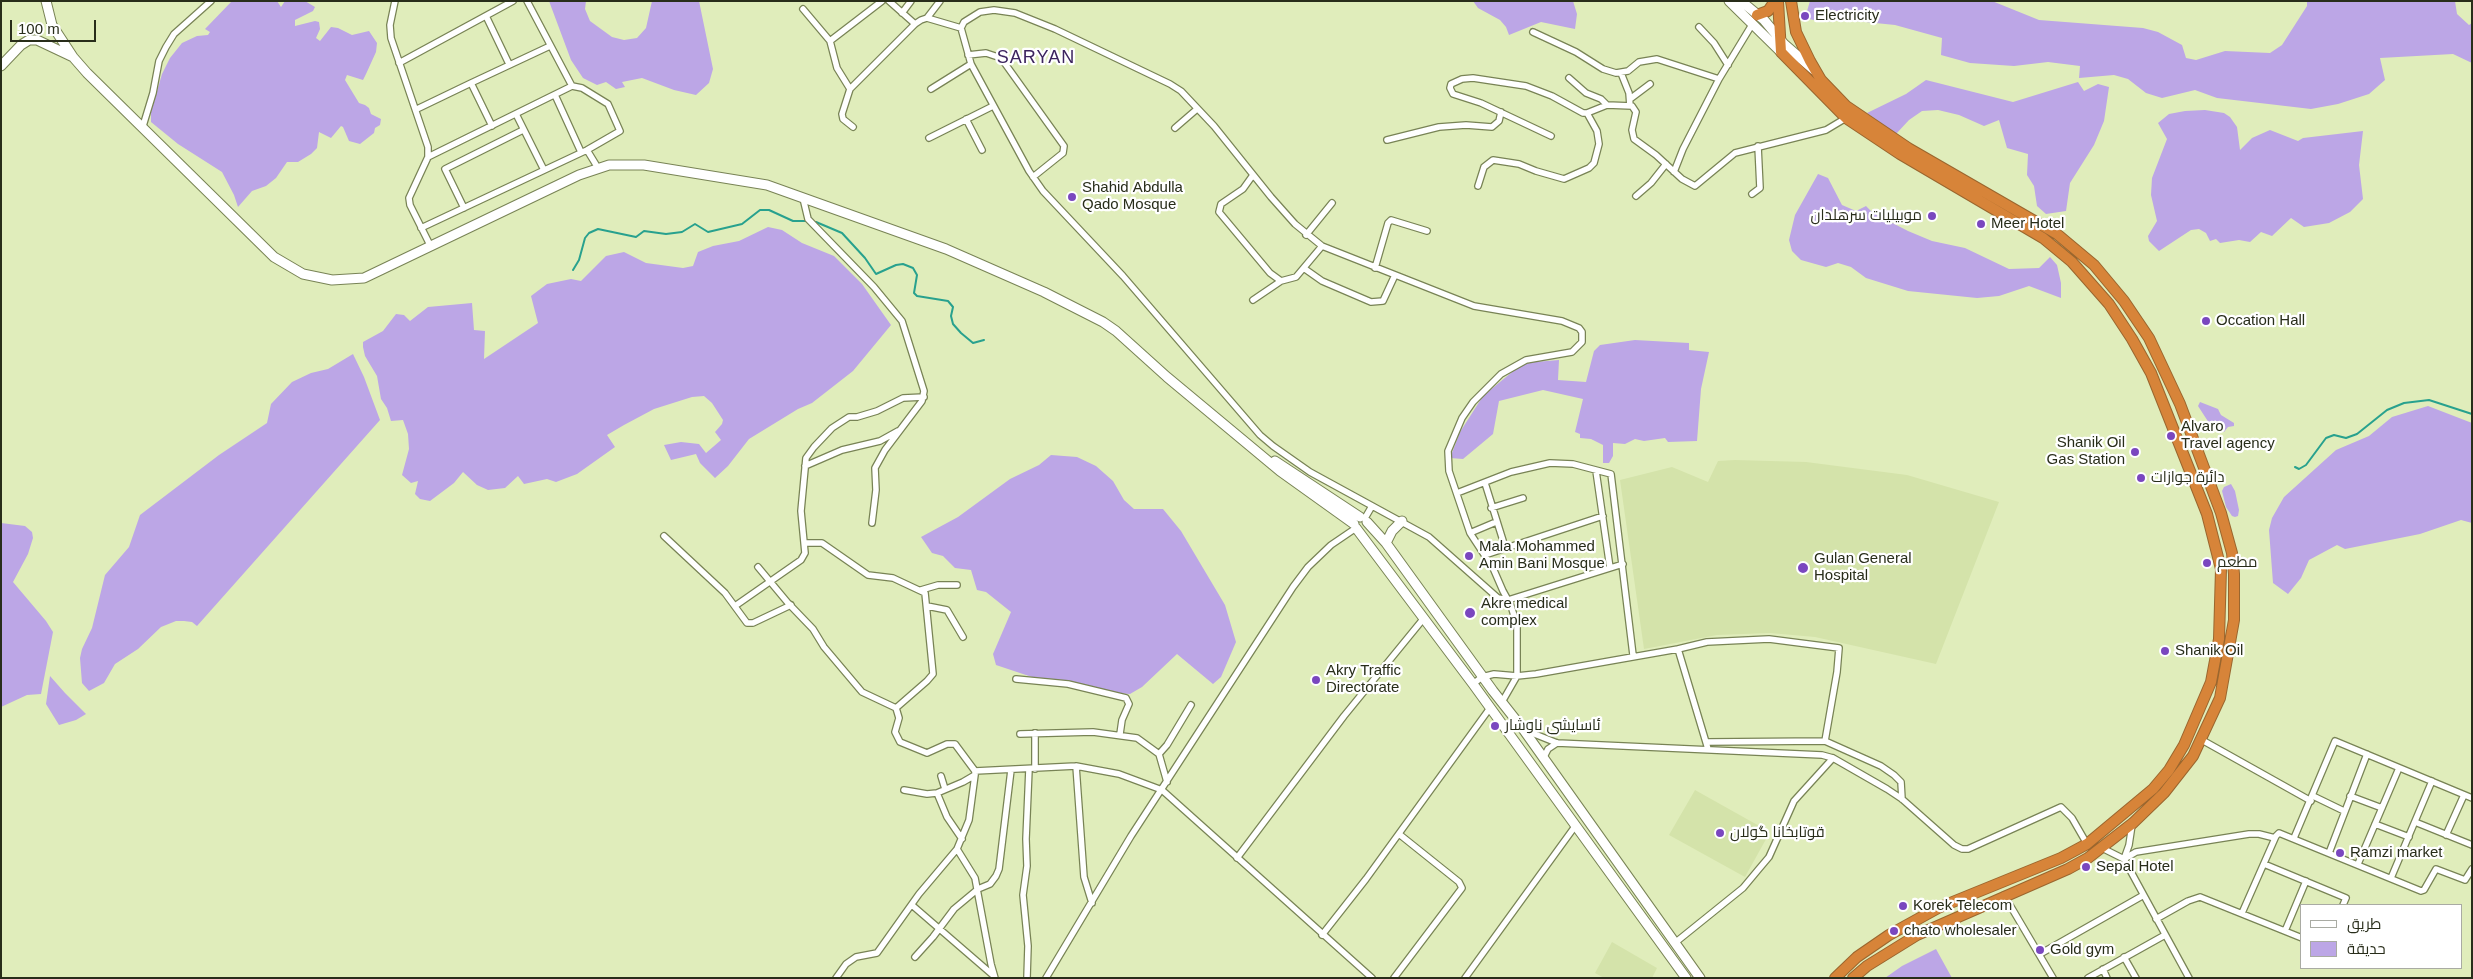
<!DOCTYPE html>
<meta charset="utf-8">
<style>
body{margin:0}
#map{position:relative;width:2473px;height:979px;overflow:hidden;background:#e0edbb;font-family:Helvetica,Cairo,sans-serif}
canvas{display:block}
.frame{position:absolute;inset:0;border:2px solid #282d1a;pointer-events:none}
.legend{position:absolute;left:2300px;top:904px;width:162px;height:65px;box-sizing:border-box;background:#fff;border:1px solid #a9aba3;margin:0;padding:6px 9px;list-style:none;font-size:15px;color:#282d1a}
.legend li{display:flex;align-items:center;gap:10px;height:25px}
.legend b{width:25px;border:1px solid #a9aba3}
.scale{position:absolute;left:10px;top:20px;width:86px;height:22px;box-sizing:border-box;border:2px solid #282d1a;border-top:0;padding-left:6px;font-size:15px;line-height:18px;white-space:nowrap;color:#282d1a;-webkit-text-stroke:4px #fff;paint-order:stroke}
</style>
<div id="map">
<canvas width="2473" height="979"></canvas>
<div class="frame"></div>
<ul class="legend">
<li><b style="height:6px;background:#fff"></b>طريق</li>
<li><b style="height:14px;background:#bca6e6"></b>حديقة</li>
</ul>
<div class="scale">100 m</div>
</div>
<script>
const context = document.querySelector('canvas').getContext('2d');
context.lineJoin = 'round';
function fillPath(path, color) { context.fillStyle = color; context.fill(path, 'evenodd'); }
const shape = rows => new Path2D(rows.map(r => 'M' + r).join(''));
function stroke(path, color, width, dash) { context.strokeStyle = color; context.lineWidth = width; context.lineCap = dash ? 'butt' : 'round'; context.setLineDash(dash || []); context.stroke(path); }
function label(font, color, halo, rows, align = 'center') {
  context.font = font + ' Helvetica,Cairo,sans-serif'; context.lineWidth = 4.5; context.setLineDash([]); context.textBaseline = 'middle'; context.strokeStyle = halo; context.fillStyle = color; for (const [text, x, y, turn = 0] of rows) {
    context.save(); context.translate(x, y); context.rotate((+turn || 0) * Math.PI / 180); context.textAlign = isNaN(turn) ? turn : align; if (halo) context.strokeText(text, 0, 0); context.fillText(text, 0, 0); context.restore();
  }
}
fillPath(shape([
 [1735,460,1806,462,1907,475,1999,502,1936,664,1815,637,1770,633,1717,635,1644,649,1620,480,1672,467,1708,482,1718,461],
 [1695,790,1770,832,1745,877,1669,835],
 [1612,942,1657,968,1652,978,1604,978,1595,973]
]), '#d4e3aa');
fillPath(shape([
 [232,1,277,1,281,7,285,1,305,1,315,7,313,11,295,20,295,26,315,21,319,22,320,29,316,38,320,41,331,27,338,28,352,35,369,31,377,43,376,52,366,74,363,80,347,75,345,80,359,103,365,105,369,108,371,114,381,119,380,125,375,128,374,133,360,144,349,141,343,127,341,126,331,138,319,132,317,148,311,154,298,162,287,162,276,178,266,186,252,191,238,207,234,195,222,172,178,144,151,122,151,112,162,74,170,58,182,43,197,36,208,35,210,32,205,29],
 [549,1,586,1,585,9,590,21,612,37,624,40,637,38,646,28,652,1,699,1,713,69,709,83,696,95,674,90,642,78,622,82,625,87,616,89,606,82,597,85,583,78,571,60],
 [1473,1,1573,1,1577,14,1575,29,1541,22,1509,35,1506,27,1500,20,1478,8],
 [1810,1,1992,1,2039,20,2143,28,2158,32,2182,45,2186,58,2196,60,2225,51,2270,53,2282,45,2307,6,2307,1,2455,1,2457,14,2469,25,2472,23,2472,63,2453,54,2380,58,2385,80,2369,94,2338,104,2311,109,2217,98,2195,90,2162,98,2146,93,2128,79,2114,75,2079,78,2080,66,2048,62,2014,66,1970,63,1941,55,1942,38,1895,25,1846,20,1822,22,1805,18],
 [1926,80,2013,102,2078,82,2084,91,2098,84,2109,87,2104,121,2094,145,2070,183,2066,211,2046,214,2037,206,2034,186,2027,175,2028,154,2007,148,1999,120,1984,126,1959,115,1938,110,1922,111,1909,120,1896,134,1867,113,1906,94],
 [2205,110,2224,113,2230,117,2237,127,2240,150,2252,138,2270,130,2298,141,2303,138,2363,131,2359,165,2363,199,2350,212,2329,223,2304,227,2291,218,2272,236,2261,232,2250,242,2239,240,2220,243,2216,239,2210,241,2206,233,2199,229,2191,230,2159,251,2149,241,2148,236,2157,221,2151,195,2152,178,2167,139,2158,123,2169,114,2185,111],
 [1818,174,1828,178,1842,205,1856,211,1866,206,1873,213,1908,231,1932,241,1965,248,2009,269,2039,268,2050,257,2057,265,2061,283,2061,298,2029,286,1999,296,1977,298,1908,291,1866,278,1851,267,1838,263,1826,267,1801,260,1792,251,1789,240,1795,215],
 [768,227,782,230,802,243,834,256,862,284,891,325,853,371,812,403,798,409,749,439,728,466,715,478,700,463,696,454,671,460,664,445,681,442,699,444,706,453,721,440,715,432,722,424,723,420,712,403,704,396,692,397,654,409,624,425,607,435,615,447,577,474,556,482,547,479,524,484,518,476,505,488,488,490,477,485,463,472,454,483,430,501,420,499,415,494,418,481,411,483,402,475,409,449,408,434,403,420,391,421,387,408,381,399,377,376,365,356,363,347,363,342,383,331,396,314,404,315,410,321,428,307,472,303,474,330,485,331,484,359,538,323,531,296,547,284,571,279,581,281,606,256,624,252,646,263,683,268,693,266,698,252,713,246,739,241],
 [1635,340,1689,343,1689,350,1709,352,1701,389,1697,441,1668,442,1665,438,1644,441,1635,439,1625,444,1613,443,1613,456,1609,463,1603,463,1603,445,1591,439,1580,438,1580,434,1575,432,1583,399,1543,390,1499,401,1493,434,1463,459,1450,458,1460,432,1483,396,1523,363,1559,360,1558,380,1586,382,1594,351,1600,345],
 [353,354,364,377,380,420,197,626,192,622,184,621,176,621,161,627,138,649,115,664,104,683,89,691,82,683,80,658,82,649,92,628,105,575,129,547,140,515,219,455,267,423,271,404,292,382,311,373,328,369],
 [2200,402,2218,409,2221,415,2234,423,2234,426,2228,427,2224,432,2211,426,2198,406],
 [2428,406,2472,423,2472,523,2461,520,2420,534,2345,549,2337,545,2309,560,2301,578,2288,594,2273,583,2269,530,2272,518,2284,497,2336,450,2369,436,2392,417],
 [1051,455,1077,457,1096,466,1113,481,1124,500,1134,509,1163,509,1181,531,1225,605,1236,642,1221,677,1213,684,1177,654,1142,687,1130,694,1115,693,1079,684,1032,677,996,665,993,654,1011,612,986,592,977,590,971,570,955,568,943,556,932,553,921,537,958,517,1010,479,1039,465],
 [2231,484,2235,491,2239,510,2238,516,2235,517,2232,516,2226,507,2222,491,2224,487],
 [1,523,25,526,32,532,33,538,28,554,13,582,46,621,53,632,41,694,27,695,1,707],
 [50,676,65,693,86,714,76,720,59,725,46,704],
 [1936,949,1952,978,1885,978,1902,966]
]), '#bca6e6');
stroke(shape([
 [816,222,842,233,865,258,876,274,896,265,903,264,913,268,917,275,914,293,917,296,948,301,953,307,951,316,953,324,961,333,973,343,984,340],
 [573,270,579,260,585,238,589,233,598,229,636,237,644,231,666,234,682,232,695,224,708,232,742,224,760,210,769,210,793,221,805,221],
 [2295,467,2299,469,2306,465,2326,438,2334,435,2346,438,2357,434,2387,410,2404,403,2429,400,2472,414]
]), '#28a18e', 2);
const street = shape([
 [395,1,390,25,391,38,428,147,428,157,409,198,410,205,431,247],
 [527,1,572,86],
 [889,1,915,24],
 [803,9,830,41],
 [902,13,911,1],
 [486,16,509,64],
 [927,18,940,1],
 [1699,27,1714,43,1728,65],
 [1533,32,1576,52,1603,69,1616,73,1628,71,1639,62,1657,59,1719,79],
 [968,55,986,53,1001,58,1064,146,1063,153,1033,177],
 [399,63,513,1],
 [1621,73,1629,93,1630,106],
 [1569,78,1586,93,1601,99,1607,105],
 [471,83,550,46],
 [850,89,837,68,830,41,882,1],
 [931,89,971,64],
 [555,95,581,152],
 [1630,99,1650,84],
 [417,109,471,83,492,126],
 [516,114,543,168],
 [966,119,982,150],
 [143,126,153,93,159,61,166,47,174,34,211,1],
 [853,127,843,119,842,114,850,89,915,24,921,20,927,18,961,28],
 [1175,128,1197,109],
 [1551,136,1481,103,1453,94,1450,88,1451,84,1462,79,1473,78,1526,86,1552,96,1583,113,1587,113,1607,105,1632,106,1636,112,1632,130,1634,139,1656,155,1682,179,1695,186,1735,153,1826,130,1846,118],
 [929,138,993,106],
 [1387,140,1439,127,1466,125,1492,127,1499,121,1501,112],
 [587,150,598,168],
 [1674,172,1683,149,1719,79,1753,23],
 [1253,175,1243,189,1221,204,1219,212,1270,273,1281,281,1296,277,1322,246],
 [1478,186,1484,167,1493,160,1519,164,1536,171,1564,179,1589,168,1594,163,1599,144,1597,131,1587,113],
 [1752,194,1760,188,1758,146],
 [1636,196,1651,183,1666,164],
 [803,198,808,219,874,287,902,321,924,391,922,401,885,450,875,468,876,490,872,523],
 [464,208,445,169,523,130],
 [421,228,587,150,620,131,608,104,582,88,572,86,428,157],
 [1306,235,1332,203],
 [1375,268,1388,223,1391,220,1427,231],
 [1305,269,1322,281,1371,302,1383,301,1395,275],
 [1253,300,1281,281],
 [805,466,842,450,880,441,898,431],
 [1596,471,1610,568],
 [1485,483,1505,547],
 [1457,493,1511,472,1550,463,1573,464,1611,474,1633,655],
 [1491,508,1523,498],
 [1365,518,1372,506],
 [1470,533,1496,522],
 [664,536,725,593,747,623,753,623,791,605],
 [806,543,822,543,868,575,893,578,925,593,933,674,927,681,896,708],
 [1485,555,1603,516],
 [758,567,788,603,813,629,824,647,862,692,896,708,899,718,895,732,900,742,927,753,947,744,955,744,975,771],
 [921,590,938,585,957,585],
 [735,606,801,560,805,553,801,511,806,458,814,447,832,428,849,417,857,417,877,411,903,398,924,397],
 [927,606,947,610,963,637],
 [1678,649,1707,642,1769,639,1839,648,1837,672,1825,741],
 [1016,679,1068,684,1126,698,1129,704,1122,720,1120,734],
 [1473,684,1482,677,1494,674,1517,676,1536,674,1678,649,1708,749],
 [1502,702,1517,676,1517,625,1511,606,1508,600,1503,591,1493,568,1470,533,1449,471,1448,451,1462,418,1473,402,1501,374,1526,360,1572,352,1582,342,1582,332,1579,328,1562,321,1474,306,1322,246,1295,224,1271,197,1214,126,1181,91,1170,84,1055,29,1015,13,994,10,980,12,964,22,961,28,971,64,1029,171,1043,191,1123,276,1260,435,1273,446,1310,472,1429,537,1498,598,1508,600,1623,564],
 [1527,731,1557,743,1822,755,1833,758,1887,789,1902,799,1954,845,1962,849,1968,849,2061,807,2072,818,2087,844],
 [1020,734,1093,732,1137,738,1159,754,1167,782],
 [2202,740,2311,801],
 [1708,742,1825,741,1881,766,1894,775,1901,782,1902,799],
 [1159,754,1167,745,1191,705],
 [1543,759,1548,749,1557,743],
 [1076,766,1084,877,1092,903],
 [1035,769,1035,733],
 [941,776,945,789],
 [904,790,927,794,937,793,963,782,975,775,975,771,1076,766,1119,774,1162,790,1372,978],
 [937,793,947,817,962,839],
 [2313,796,2344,811],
 [2350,796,2382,808],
 [2415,822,2472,845],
 [2375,824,2409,837],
 [2446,835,2464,795],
 [2294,838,2335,741,2472,798],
 [2102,848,2124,859,2189,978],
 [957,849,975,878,991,964,995,978],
 [2329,853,2367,754],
 [1237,858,1344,716,1424,618],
 [2124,859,2136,852,2249,834,2259,834,2275,838],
 [2124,859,2129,845,2132,825],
 [2264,864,2346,898,2343,905],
 [2358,864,2399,768],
 [2391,878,2432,781],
 [2004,895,2053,978],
 [913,906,994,976],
 [2242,913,2276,836,2279,833,2421,891,2424,890,2436,869,2465,880,2472,869],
 [2156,919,2188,901,2200,897,2302,938],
 [2285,931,2306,881],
 [1322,935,1366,879,1490,708],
 [1676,942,1743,888,1758,870,1769,857,1794,801,1833,758],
 [2040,954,2142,896],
 [915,957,933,937,954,909,978,889,990,884,996,876,999,869,1011,770],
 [2124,957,2136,978],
 [2103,969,2107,978],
 [836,978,846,964,856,957,877,953,919,894,957,849,969,820,975,775],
 [1027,978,1028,946,1023,895,1027,866,1026,839,1029,769],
 [1046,978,1131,836,1293,587,1308,567,1331,545,1356,528],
 [1394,978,1462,888,1459,882,1399,834],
 [1465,978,1576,825],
 [2088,978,2165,935]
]);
const secondary = shape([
 [46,1,52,25,73,57,87,73,274,257,303,274,332,280,364,278,579,175,609,165,644,165,767,185,946,249,1044,292,1103,322,1116,331,1167,377,1280,471,1354,524],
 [1729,1,1781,52],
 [1741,1,1764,20,1784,44,1814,70],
 [1,66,21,45,29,40,37,40,73,57],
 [1275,461,1360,517],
 [1367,522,1386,543,1493,691,1523,729,1700,978],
 [1356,528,1473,684,1686,978],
 [1386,543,1392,531,1402,521]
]);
const highway = shape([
 [1778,1,1781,52,1846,118,1900,154,2043,238,2072,262,2109,304,2132,339,2151,373,2207,514,2221,569,2219,639,2211,682,2184,745,2169,770,2153,789,2087,844,2061,858,1938,908,1889,935,1857,957,1835,978],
 [1791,1,1796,32,1810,61,1821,80,1846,106,1908,148,2057,234,2094,265,2124,301,2149,338,2180,404,2221,513,2232,553,2234,574,2234,620,2220,698,2193,756,2164,793,2133,823,2088,858,2068,869,1917,935,1867,966,1853,978],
 [1757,15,1768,11,1775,1]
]);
stroke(street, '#788355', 8);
stroke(secondary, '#788355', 11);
stroke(highway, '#9a662e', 12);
stroke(street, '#fff', 5.5);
stroke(secondary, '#fff', 9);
stroke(highway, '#d78439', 10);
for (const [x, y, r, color] of [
 [1805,16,5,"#7a47bf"],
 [1072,197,5,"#7a47bf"],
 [1932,216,5,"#7a47bf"],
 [1981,224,5,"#7a47bf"],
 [2206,321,5,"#7a47bf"],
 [2171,436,5,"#7a47bf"],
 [2135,452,5,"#7a47bf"],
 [2141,478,5,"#7a47bf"],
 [1469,556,5,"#7a47bf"],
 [2207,563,5,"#7a47bf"],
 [1803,568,6,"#7a47bf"],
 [1470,613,6,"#7a47bf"],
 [2165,651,5,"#7a47bf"],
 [1316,680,5,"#7a47bf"],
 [1495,726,5,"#7a47bf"],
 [1720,833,5,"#7a47bf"],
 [2340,853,5,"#7a47bf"],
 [2086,867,5,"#7a47bf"],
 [1903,906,5,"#7a47bf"],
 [1894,931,5,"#7a47bf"],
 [2040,950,5,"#7a47bf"]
]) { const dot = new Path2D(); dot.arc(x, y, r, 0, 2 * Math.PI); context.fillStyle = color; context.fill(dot); stroke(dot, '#fff', 2); }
label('15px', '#282d1a', '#fff', [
 ["Electricity",1815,16],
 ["Shahid Abdulla",1082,188],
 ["Qado Mosque",1082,205],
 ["موبيليات سرهلدان",1922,216,"right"],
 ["Meer Hotel",1991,224],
 ["Occation Hall",2216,321],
 ["Alvaro",2181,427],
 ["Travel agency",2181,444],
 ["Shanik Oil",2125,443,"right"],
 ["Gas Station",2125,460,"right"],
 ["دائرة جوازات",2151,478],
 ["Mala Mohammed",1479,547],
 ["Amin Bani Mosque",1479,564],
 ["Gulan General",1814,559],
 ["Hospital",1814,576],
 ["مطعم",2217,563],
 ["Akre medical",1481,604],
 ["complex",1481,621],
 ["Shanik Oil",2175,651],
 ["Akry Traffic",1326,671],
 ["Directorate",1326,688],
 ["ئاسايشى ناوشار",1505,726],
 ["قوتابخانا گولان",1730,833],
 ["Ramzi market",2350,853],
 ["Sepal Hotel",2096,867],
 ["Korek Telecom",1913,906],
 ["chato wholesaler",1904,931],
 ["Gold gym",2050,950]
], 'left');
context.letterSpacing = '1px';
label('18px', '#3c245e', '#fff', [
 ["SARYAN",1036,58]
]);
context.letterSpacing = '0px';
</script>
